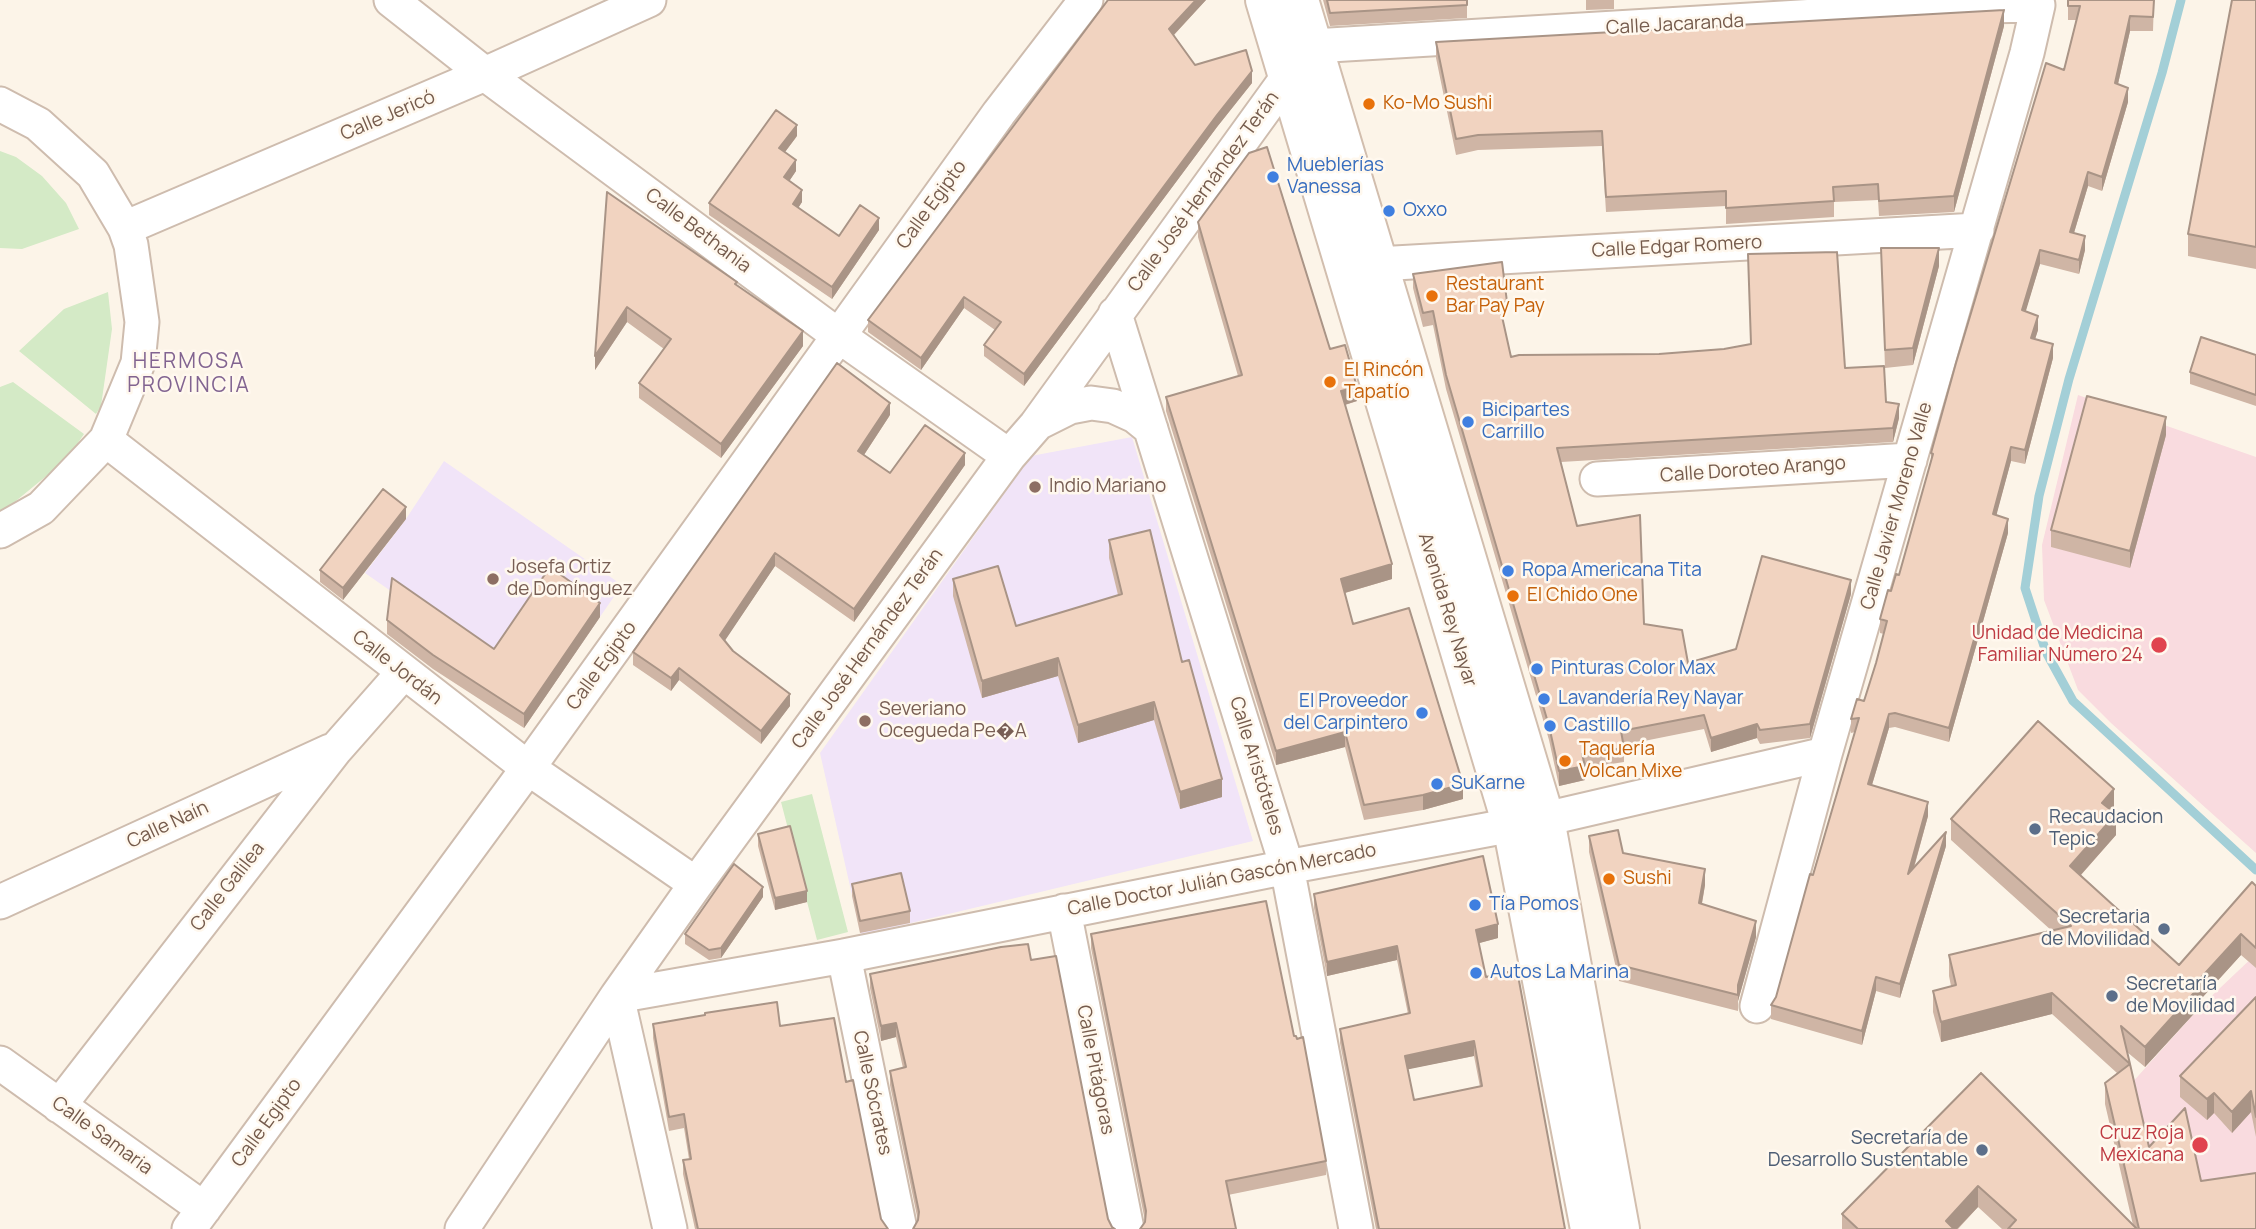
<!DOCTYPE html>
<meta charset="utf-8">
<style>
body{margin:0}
canvas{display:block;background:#fcf4e8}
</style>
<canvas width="2256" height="1229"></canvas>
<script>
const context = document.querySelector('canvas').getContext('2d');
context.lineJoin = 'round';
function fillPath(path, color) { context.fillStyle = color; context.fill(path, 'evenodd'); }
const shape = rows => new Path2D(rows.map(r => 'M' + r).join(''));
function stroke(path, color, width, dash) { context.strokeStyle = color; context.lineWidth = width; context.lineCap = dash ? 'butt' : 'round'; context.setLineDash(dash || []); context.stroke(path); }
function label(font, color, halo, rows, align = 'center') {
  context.font = font + ' Manrope,sans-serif'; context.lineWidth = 5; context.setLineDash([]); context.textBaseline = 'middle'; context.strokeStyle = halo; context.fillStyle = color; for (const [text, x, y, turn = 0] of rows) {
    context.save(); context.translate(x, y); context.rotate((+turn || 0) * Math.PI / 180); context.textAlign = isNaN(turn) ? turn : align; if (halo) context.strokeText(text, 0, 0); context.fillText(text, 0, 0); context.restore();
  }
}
fillPath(shape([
 [1132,437,1253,841,861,935,820,753,1031,456],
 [444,461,622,585,544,698,365,573,406,519]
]), '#f1e4f8');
fillPath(shape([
 [2078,395,2256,457,2256,853,2111,723,2078,690,2044,600,2042,545],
 [2256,954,2256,1229,2152,1229,2130,1085,2201,1006]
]), '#f9dbdf');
fillPath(shape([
 [0,151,16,157,42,176,66,203,79,229,22,249,0,248],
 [108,292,112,329,101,406,96,414,19,351,64,309],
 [13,382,84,434,67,459,0,514,0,387],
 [812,794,848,932,817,940,781,802]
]), '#d4eac6');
stroke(shape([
 [2181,0,2162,73,2069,379,2039,496,2025,588,2046,652,2073,701,2256,870]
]), '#a3cfd7', 9);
const minor = shape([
 [391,0,485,74,839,336,1009,456],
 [1313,46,1984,6,2038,5,2027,53,1825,754,1757,1006],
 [0,104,38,124,93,174,125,228,131,245,142,322,138,363,106,440,41,508,0,531],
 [125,228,485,74,649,0],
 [1377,264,1977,230],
 [1115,314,1287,867,1356,1229],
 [1038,423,1070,407,1091,403,1113,406,1135,416,1151,429],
 [106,440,528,768,696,884],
 [1597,479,1910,460],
 [0,902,330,751],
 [1064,911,1127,1229],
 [844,956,900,1229],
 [0,1063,204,1209],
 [59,1106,336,749,403,673],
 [189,1229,528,768,999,113,1086,0],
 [462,1229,617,996,696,884,1009,456,1036,425,1287,78],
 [670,1229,617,996,844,956,1287,867,1545,819,1825,754]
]);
const secondary = shape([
 [1265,0,1512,825,1590,1229],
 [1299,0,1545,819,1620,1229]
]);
stroke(minor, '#cebcae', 37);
stroke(secondary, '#d2beae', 42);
stroke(minor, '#fff', 33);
stroke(secondary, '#fff', 38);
fillPath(shape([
 [1108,0,1206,0,1174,35,1195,65,1252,83,1217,127,1024,386,984,356,984,345,995,330,964,308,921,370,868,332,868,320],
 [1323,0,1467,0,1467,18,1330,26],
 [1586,0,1614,0,1614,9,1586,10],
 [2068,0,2154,0,2153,31,2130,31,2118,84,2128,102,2102,191,2088,186,2074,233,2085,250,2079,274,2040,264,2025,312,2038,330,2035,339,2053,358,2025,464,2011,461,1996,515,2008,533,1949,742,1895,727,1889,728,1872,785,1928,816,1914,868,1946,846,1900,998,1876,991,1862,1045,1771,1019,1771,1005,1776,997,1855,732,1851,733,1851,719,1864,701,1876,663,1884,634,1880,633,1880,619,1899,575,1931,461,1931,453,2064,70,2076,20,2068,20],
 [2256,0,2256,269,2188,256,2188,234],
 [2004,26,1954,212,1879,216,1878,200,1834,202,1834,217,1726,224,1726,206,1606,212,1602,146,1478,150,1456,155,1436,58,1436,42],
 [797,136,785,152,796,171,789,181,802,202,798,208,839,236,879,230,832,299,709,215,709,203],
 [607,192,737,285,803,346,721,458,639,398,639,383,664,349,627,322,595,370],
 [1198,222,1330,349,1357,401,1345,405,1392,579,1345,593,1353,624,1463,799,1423,810,1364,820,1345,747,1276,765,1166,411,1166,397,1238,376,1198,237],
 [1881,248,1939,266,1913,365,1885,368],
 [1413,274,1507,302,1507,316,1502,317,1511,357,1845,368,1886,402,1899,418,1893,442,1561,462,1577,526,1644,624,1688,663,1736,649,1851,594,1810,738,1760,744,1757,738,1711,752,1704,729,1624,745,1624,762,1585,768,1585,780,1559,786,1549,740,1446,389,1433,325,1423,327,1413,288],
 [2256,355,2256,406,2190,384,2190,372],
 [890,415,864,455,890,473,965,465,854,622,775,566,724,641,733,651,790,706,761,744,679,680,671,691,633,665,633,652],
 [2166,435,2130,568,2051,547,2051,530],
 [406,519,343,600,320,582,320,570],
 [1109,540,1182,662,1222,797,1180,809,1154,720,1078,743,1058,676,982,698,953,596,953,579,1016,626,1118,595,1109,558],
 [600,617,524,728,433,669,387,634,387,620,494,649],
 [2114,810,2113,812,2116,835,2081,875,2179,965,2256,886,2256,968,2241,955,2201,999,2201,1006,2145,1067,2127,1052,2149,1147,2201,1181,2256,1229,2002,1229,1978,1207,1958,1229,1842,1229,1842,1214,1981,1073,2133,1225,2105,1104,2105,1083,2117,1073,2052,1014,1941,1042,1933,1012,1933,991,1951,986,1949,976,1949,955,2052,931,1951,840,1951,819],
 [758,834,807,902,775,910,758,846],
 [1589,836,1623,853,1705,885,1702,904,1756,937,1738,1001,1738,1011,1619,981,1589,852],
 [852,884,910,911,910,923,860,933,852,896],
 [1314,894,1498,938,1479,943,1486,977,1565,1229,1376,1229,1340,1043,1340,1029,1408,1014,1397,960,1327,976,1314,908],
 [1474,1056,1480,1087,1414,1100,1407,1069],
 [763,897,721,958,709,960,685,944,685,934],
 [1091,934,1294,1036,1326,1161,1326,1175,1228,1195,1145,1221,1091,948],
 [1031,960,1108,1219,1112,1227,918,1221,890,1085,890,1071,903,1068,896,1037,881,1041,870,988,870,974],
 [2256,997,2256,1137,2251,1112,2232,1133,2214,1113,2207,1120,2180,1097,2180,1076],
 [653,1024,780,1026,846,1082,881,1219,888,1229,695,1229,683,1174,683,1160,689,1159,684,1128,669,1131,653,1038]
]), '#cfb5a5');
fillPath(shape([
 [1196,0,1206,0,1169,40,1169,29],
 [2004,10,2004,26,1954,212,1954,196],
 [2130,16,2130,31,2115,97,2115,83],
 [1252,71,1252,83,1217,127,1024,386,1024,374,1217,115],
 [2128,88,2128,102,2102,191,2102,177],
 [797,125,797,136,779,160,779,148],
 [796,160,796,171,784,189,784,177],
 [2088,172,2088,186,2070,246,2070,232],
 [802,190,802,202,793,216,793,204],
 [879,218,879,230,832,299,832,287],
 [2085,236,2085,250,2079,274,2079,260],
 [1939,248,1939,266,1913,365,1913,348],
 [2040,250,2040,264,2022,324,2022,310],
 [964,297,964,308,921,370,921,358],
 [627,307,627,322,595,370,595,356],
 [2038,316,2038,330,2031,352,2031,338],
 [803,331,803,346,721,458,721,444],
 [2053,344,2053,358,2025,464,2025,450],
 [1357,387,1357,401,1341,406,1341,391],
 [890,403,890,415,858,464,858,451],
 [1899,404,1899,418,1893,442,1893,428],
 [2166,417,2166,435,2130,568,2130,551],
 [2011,447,2011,461,1993,528,1993,514],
 [965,453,965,465,854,622,854,609],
 [406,507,406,519,343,600,343,588],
 [2008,519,2008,533,1949,742,1949,728],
 [775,553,775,566,720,648,720,635],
 [1392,564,1392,579,1341,594,1341,579],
 [1851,580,1851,594,1810,738,1810,724],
 [600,603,600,617,524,728,524,714],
 [1058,658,1058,676,982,698,982,681],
 [679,668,679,680,671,691,671,678],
 [790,694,790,706,761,744,761,731],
 [1154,702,1154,720,1078,743,1078,725],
 [1889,714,1889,728,1868,798,1868,784],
 [1757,724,1757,738,1711,752,1711,738],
 [1345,732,1345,747,1276,765,1276,751],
 [1585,766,1585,780,1559,786,1559,771],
 [1222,779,1222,797,1180,809,1180,792],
 [1463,784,1463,799,1423,810,1423,795],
 [2114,789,2114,810,2102,824,2102,803],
 [1928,802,1928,816,1908,888,1908,874],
 [2116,814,2116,835,2070,887,2070,866],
 [1946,832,1946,846,1900,998,1900,984],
 [1705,869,1705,885,1699,919,1699,903],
 [763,887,763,897,721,958,721,948],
 [807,891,807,902,775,910,775,898],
 [1756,921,1756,937,1738,1001,1738,985],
 [1498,924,1498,938,1476,944,1476,930],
 [2241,934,2241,955,2201,999,2201,1006,2145,1067,2145,1047,2197,982],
 [1397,946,1397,960,1327,976,1327,962],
 [1876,977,1876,991,1862,1045,1862,1031],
 [2052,993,2052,1014,1941,1042,1941,1022],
 [896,1023,896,1037,881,1041,881,1026],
 [1474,1041,1474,1056,1405,1070,1405,1056],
 [2251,1091,2251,1112,2232,1133,2232,1112],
 [2214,1093,2214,1113,2207,1120,2207,1099],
 [1978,1186,1978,1207,1957,1229,1946,1229,1946,1221]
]), '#a99486');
const building = shape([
 [1108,0,1196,0,1169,29,1195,65,1246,50,1252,71,1217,115,1024,374,984,345,1001,322,964,297,921,358,868,320,1108,0],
 [1327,0,1467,0,1467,5,1330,13,1327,0],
 [2068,0,2154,0,2153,17,2130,16,2115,83,2128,88,2102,177,2088,172,2070,232,2085,236,2079,260,2040,250,2022,310,2038,316,2031,338,2053,344,2025,450,2011,447,1993,514,2008,519,1949,728,1895,713,1889,714,1868,784,1928,802,1908,874,1946,832,1900,984,1876,977,1862,1031,1771,1005,1776,997,1810,874,1813,875,1859,718,1851,719,1857,699,1864,701,1876,663,1887,621,1880,619,1888,590,1891,591,1896,574,1899,575,1933,454,1931,453,1956,363,2046,63,2064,70,2080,6,2068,6,2068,0],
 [2232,0,2256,0,2256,247,2188,234,2232,0],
 [2004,10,1954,196,1879,201,1878,184,1833,187,1834,201,1726,208,1726,191,1606,197,1602,131,1478,135,1456,139,1436,42,2004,10],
 [776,110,797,125,779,148,796,160,784,177,802,190,793,204,839,236,860,205,879,218,832,287,709,203,776,110],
 [1267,147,1330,349,1345,345,1357,387,1341,391,1392,564,1341,579,1353,624,1409,608,1463,784,1423,795,1364,805,1345,732,1276,751,1166,397,1242,375,1198,222,1249,153,1267,147],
 [607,192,737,282,735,284,803,331,721,444,639,383,671,339,627,307,595,356,607,192],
 [1881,248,1939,248,1913,348,1885,350,1881,248],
 [1837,252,1845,368,1884,366,1886,402,1899,404,1893,428,1557,448,1577,526,1640,515,1644,624,1682,630,1688,663,1736,649,1762,556,1851,580,1810,724,1760,730,1757,724,1711,738,1704,715,1621,731,1624,748,1582,754,1585,766,1559,771,1549,726,1446,375,1433,311,1423,313,1413,274,1502,262,1507,302,1499,303,1511,357,1519,355,1659,354,1724,349,1751,344,1748,254,1837,252],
 [2201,337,2256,355,2256,395,2190,372,2201,337],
 [837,363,890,403,858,451,890,473,925,425,965,453,854,609,775,553,720,635,733,651,790,694,761,731,679,668,671,678,633,652,837,363],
 [2087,396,2166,417,2130,551,2051,530,2087,396],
 [383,489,406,507,343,588,320,570,383,489],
 [1150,530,1182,662,1189,660,1222,779,1180,792,1154,702,1078,725,1058,658,982,681,953,579,998,566,1016,626,1122,594,1109,540,1150,530],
 [550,567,600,603,524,714,433,655,387,620,392,578,494,649,550,567],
 [2038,721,2114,789,2102,803,2116,814,2070,866,2179,965,2252,882,2256,886,2256,948,2241,934,2197,982,2201,985,2145,1047,2121,1026,2130,1064,2052,993,1941,1022,1933,991,1956,985,1949,955,2071,926,1951,819,2038,721],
 [790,826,807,891,775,898,758,834,790,826],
 [1618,830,1623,853,1705,869,1699,903,1756,921,1738,985,1738,995,1619,965,1589,836,1618,830],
 [1483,856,1498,924,1476,930,1486,977,1517,970,1565,1229,1379,1229,1340,1029,1410,1013,1397,946,1327,962,1314,894,1483,856],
 [1474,1041,1482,1086,1414,1100,1405,1056,1474,1041],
 [734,864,763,887,721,948,709,950,685,934,734,864],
 [901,873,910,911,860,921,852,884,901,873],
 [1266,901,1294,1036,1296,1036,1297,1039,1303,1037,1326,1161,1226,1181,1236,1229,1140,1229,1145,1222,1146,1211,1091,934,1266,901],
 [1028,944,1031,960,1056,956,1108,1219,1112,1227,1115,1229,913,1229,918,1220,919,1212,890,1071,906,1067,896,1023,881,1026,870,974,1001,947,1028,944],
 [2256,997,2256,1117,2251,1091,2232,1112,2214,1093,2207,1099,2180,1076,2256,997],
 [777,1002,780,1026,834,1018,846,1082,853,1080,881,1219,888,1229,698,1229,683,1160,691,1159,684,1114,669,1117,653,1024,705,1015,705,1013,777,1002],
 [2130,1064,2149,1147,2185,1108,2201,1181,2256,1173,2256,1229,2139,1229,2105,1083,2130,1064],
 [1981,1073,2137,1229,2008,1229,2016,1220,1978,1186,1946,1221,1954,1229,1858,1229,1842,1214,1981,1073]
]);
fillPath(building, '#f1d3c0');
stroke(building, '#a99486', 2);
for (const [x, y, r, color] of [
 [1369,104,7,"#e8710a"],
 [1273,177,7,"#3f7fe0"],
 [1389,211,7,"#3f7fe0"],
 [1432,296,7,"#e8710a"],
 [1330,382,7,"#e8710a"],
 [1468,422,7,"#3f7fe0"],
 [1035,487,7,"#8d6e63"],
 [1508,571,7,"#3f7fe0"],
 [493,579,7,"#8d6e63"],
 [1513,596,7,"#e8710a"],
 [2159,645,9,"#e0444e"],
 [1537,669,7,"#3f7fe0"],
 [1544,699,7,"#3f7fe0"],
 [1422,713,7,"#3f7fe0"],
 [865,721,7,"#8d6e63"],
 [1550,726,7,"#3f7fe0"],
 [1565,761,7,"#e8710a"],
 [1437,784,7,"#3f7fe0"],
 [2035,829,7,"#5c6f8a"],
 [1609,879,7,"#e8710a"],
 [1475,905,7,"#3f7fe0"],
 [2164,929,7,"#5c6f8a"],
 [1476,973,7,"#3f7fe0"],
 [2112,996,7,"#5c6f8a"],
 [2200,1145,9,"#e0444e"],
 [1982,1150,7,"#5c6f8a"]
]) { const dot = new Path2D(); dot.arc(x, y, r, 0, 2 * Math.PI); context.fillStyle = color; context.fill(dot); stroke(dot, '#fff8ee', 2.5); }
label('19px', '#755b4c', '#fff8ee', [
 ["Calle Jacaranda",1675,25,-3],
 ["Calle Jericó",388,116,-23],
 ["Calle José Hernández Terán",1204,192,-54],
 ["Calle Egipto",932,205,-54],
 ["Calle Bethania",698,231,37],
 ["Calle Edgar Romero",1677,247,-3],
 ["Calle Doroteo Arango",1753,470,-4],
 ["Calle Javier Moreno Valle",1897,506,-74],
 ["Avenida Rey Nayar",1447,610,73],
 ["Calle José Hernández Terán",868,649,-54],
 ["Calle Egipto",602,666,-54],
 ["Calle Jordán",397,668,38],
 ["Calle Aristóteles",1256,766,73],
 ["Calle Naín",168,825,-25],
 ["Calle Doctor Julián Gascón Mercado",1222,880,-11],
 ["Calle Galilea",228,887,-52],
 ["Calle Pitágoras",1095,1070,79],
 ["Calle Sócrates",872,1093,78],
 ["Calle Egipto",267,1123,-54],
 ["Calle Samaria",102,1136,36]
]);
label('19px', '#c56008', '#fff8ee', [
 ["Ko-Mo Sushi",1383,104],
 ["Restaurant",1446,285],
 ["Bar Pay Pay",1446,307],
 ["El Rincón",1344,371],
 ["Tapatío",1344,393],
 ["El Chido One",1527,596],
 ["Taquería",1579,750],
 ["Volcan Mixe",1579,772],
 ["Sushi",1623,879]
], 'left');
label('19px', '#366cbe', '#fff8ee', [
 ["Mueblerías",1287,166],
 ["Vanessa",1287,188],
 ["Oxxo",1403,211],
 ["Bicipartes",1482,411],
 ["Carrillo",1482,433],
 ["Ropa Americana Tita",1522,571],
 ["Pinturas Color Max",1551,669],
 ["Lavandería Rey Nayar",1558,699],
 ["El Proveedor",1408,702,"right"],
 ["del Carpintero",1408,724,"right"],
 ["Castillo",1564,726],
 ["SuKarne",1451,784],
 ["Tía Pomos",1489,905],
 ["Autos La Marina",1490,973]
], 'left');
label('19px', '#785e54', '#fff8ee', [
 ["Indio Mariano",1049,487],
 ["Josefa Ortiz",507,568],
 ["de Domínguez",507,590],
 ["Severiano",879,710],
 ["Ocegueda Pe�A",879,732]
], 'left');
label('19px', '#be3a42', '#fff8ee', [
 ["Unidad de Medicina",2143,634],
 ["Familiar Número 24",2143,656],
 ["Cruz Roja",2184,1134],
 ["Mexicana",2184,1156]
], 'right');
label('19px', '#4e5e75', '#fff8ee', [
 ["Recaudacion",2049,818],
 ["Tepic",2049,840],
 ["Secretaria",2150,918,"right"],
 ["de Movilidad",2150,940,"right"],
 ["Secretaría",2126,985],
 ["de Movilidad",2126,1007],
 ["Secretaría de",1968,1139,"right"],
 ["Desarrollo Sustentable",1968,1161,"right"]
], 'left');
context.letterSpacing = '2px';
label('21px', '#826491', '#fff8ee', [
 ["HERMOSA",189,362],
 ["PROVINCIA",189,386]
]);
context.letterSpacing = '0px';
</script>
